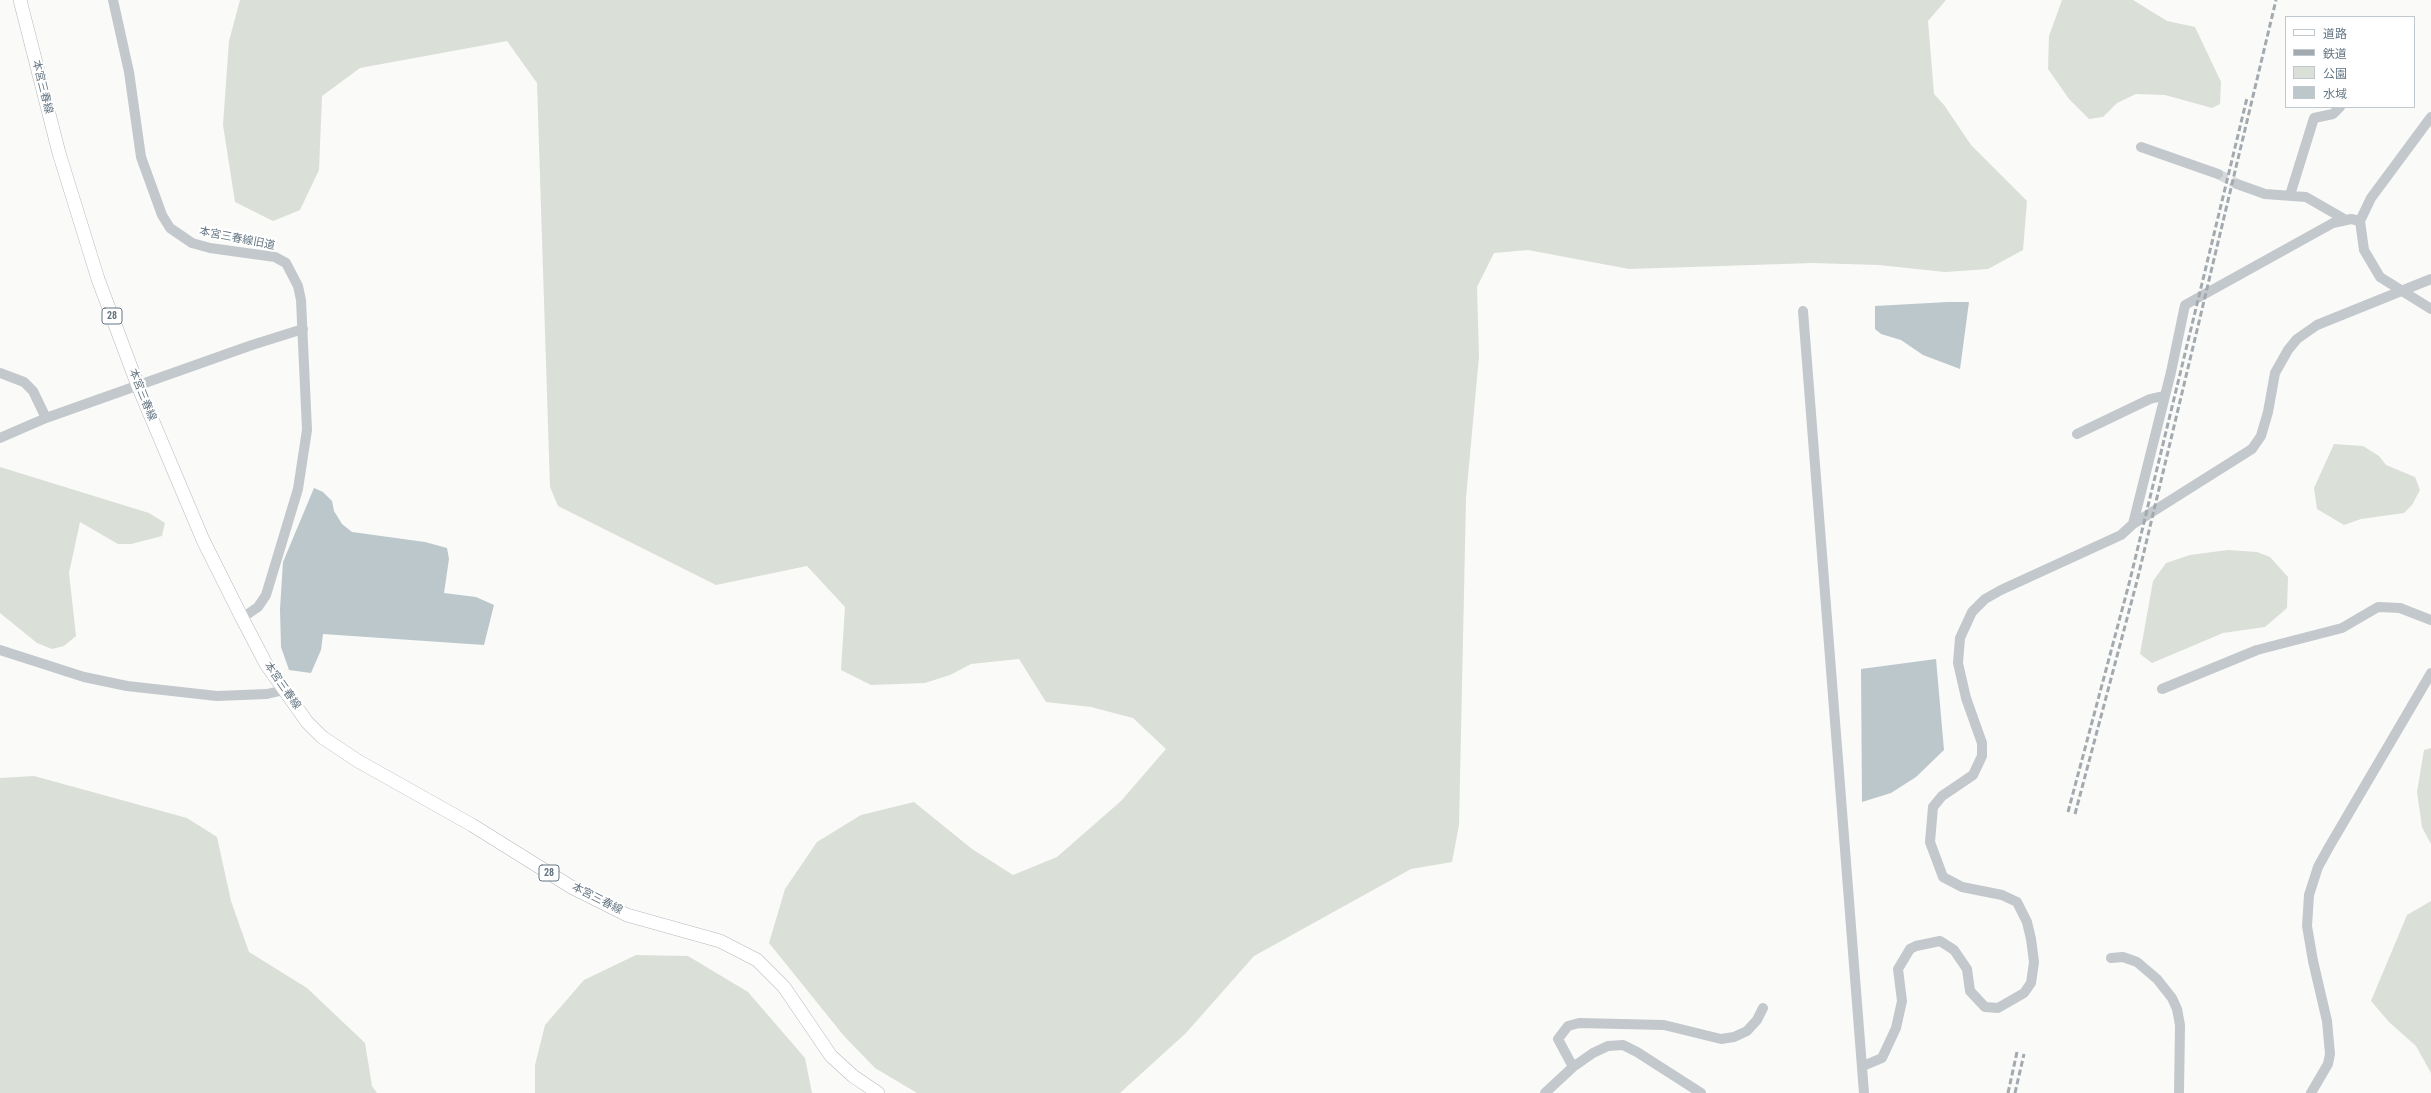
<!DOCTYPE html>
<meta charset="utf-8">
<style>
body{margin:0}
#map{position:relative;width:2431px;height:1093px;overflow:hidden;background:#fafaf8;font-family:"Roboto Condensed","Noto Sans JP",sans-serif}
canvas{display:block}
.legend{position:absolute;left:2285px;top:16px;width:130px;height:92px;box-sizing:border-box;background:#fff;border:1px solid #c1c8cd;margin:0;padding:5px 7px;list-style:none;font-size:12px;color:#657683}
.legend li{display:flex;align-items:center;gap:8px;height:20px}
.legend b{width:20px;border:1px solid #c1c8cd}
</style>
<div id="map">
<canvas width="2431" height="1093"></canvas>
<ul class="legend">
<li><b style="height:5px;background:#fff"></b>道路</li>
<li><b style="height:5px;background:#a2aab0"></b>鉄道</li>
<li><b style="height:11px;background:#dadfd7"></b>公園</li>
<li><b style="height:11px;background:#bbc7cb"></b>水域</li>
</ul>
</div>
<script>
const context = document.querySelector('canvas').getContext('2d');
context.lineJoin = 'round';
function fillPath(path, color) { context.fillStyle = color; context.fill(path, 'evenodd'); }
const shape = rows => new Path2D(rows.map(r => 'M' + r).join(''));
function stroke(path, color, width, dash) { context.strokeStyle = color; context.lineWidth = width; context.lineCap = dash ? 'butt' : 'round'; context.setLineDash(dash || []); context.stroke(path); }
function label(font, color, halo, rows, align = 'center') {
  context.font = font + ' "Roboto Condensed","Noto Sans JP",sans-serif'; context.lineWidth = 4; context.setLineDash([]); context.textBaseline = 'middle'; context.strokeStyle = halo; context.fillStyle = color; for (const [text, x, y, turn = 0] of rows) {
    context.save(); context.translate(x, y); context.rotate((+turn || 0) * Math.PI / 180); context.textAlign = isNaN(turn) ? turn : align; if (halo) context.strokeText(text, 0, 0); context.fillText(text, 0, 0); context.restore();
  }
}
fillPath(shape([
 [240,0,1946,0,1928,21,1934,94,1944,105,1971,145,2027,201,2023,250,1988,269,1945,272,1879,265,1813,263,1629,269,1528,250,1494,253,1477,287,1479,356,1466,498,1459,825,1452,862,1411,869,1254,956,1186,1033,1120,1093,917,1093,875,1068,844,1036,769,943,785,889,817,842,861,815,914,802,972,849,1013,875,1057,857,1121,801,1166,749,1133,718,1091,707,1046,702,1019,659,971,664,950,675,925,683,871,685,841,670,845,607,807,566,716,585,558,506,550,487,537,83,507,41,360,68,322,96,319,170,300,210,273,221,235,202,223,125,229,41],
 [2062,0,2133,0,2167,21,2195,27,2221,82,2220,104,2212,108,2165,95,2136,94,2117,103,2103,117,2089,119,2069,99,2048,69,2049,36],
 [2334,444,2363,446,2379,456,2386,465,2415,477,2420,490,2412,505,2404,513,2361,519,2344,525,2317,509,2314,488],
 [0,467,149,513,165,523,162,536,131,544,118,544,80,522,69,573,76,636,64,646,52,649,37,643,0,613],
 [2228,550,2257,552,2270,557,2288,577,2287,608,2265,627,2223,633,2152,663,2140,654,2153,581,2166,563,2190,555],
 [2431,748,2431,844,2422,827,2417,792,2424,750],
 [34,776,187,818,217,837,231,901,249,952,307,988,365,1043,372,1086,377,1093,0,1093,0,778],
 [2431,901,2431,1073,2416,1046,2389,1022,2371,1001,2407,915],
 [636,955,688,956,748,992,805,1058,812,1093,535,1093,535,1065,545,1025,584,980]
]), '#dadfd7');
fillPath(shape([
 [1948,302,1969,302,1960,369,1923,355,1901,340,1881,334,1875,329,1875,306],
 [314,488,323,492,332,501,334,511,342,524,352,532,425,542,447,548,449,559,444,593,476,597,494,605,484,645,323,634,321,650,311,673,289,670,281,647,280,609,283,562],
 [1936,659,1944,750,1916,777,1891,793,1862,802,1861,669]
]), '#bbc7cb');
stroke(shape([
 [2218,174,2237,184]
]), '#d5d9db', 10, [10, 5]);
const major = shape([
 [20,0,59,153,98,279,138,386,203,540,242,618,266,664,307,722,322,737,358,761,472,825,573,888,627,915,720,941,757,960,784,987,831,1056,853,1076,878,1093]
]);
stroke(major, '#b5babe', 14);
stroke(shape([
 [113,0,129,72,141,157,162,215,170,228,192,243,210,248,275,257,286,263,298,286,301,300,307,430,298,489,266,595,258,607,242,618],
 [2431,117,2371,198,2360,221,2364,250,2380,277,2431,309],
 [2141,147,2218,174],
 [2237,184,2265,194,2306,197,2346,220],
 [2290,195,2314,118,2333,114,2340,107],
 [1803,311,1864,1093],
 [0,373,24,382,33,391,46,418,252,345,303,329],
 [2077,434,2150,399,2163,396],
 [0,438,46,418],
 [2133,524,2171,372,2185,305,2333,223,2351,219,2360,221],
 [0,650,84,677,127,686,217,696,267,694,284,690],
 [2162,689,2257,650,2342,628,2378,607,2400,608,2431,620],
 [2111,958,2123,957,2137,962,2157,979,2172,998,2177,1009,2180,1025,2179,1093],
 [1863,1066,1882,1058,1896,1028,1902,1001,1898,969,1910,949,1916,946,1940,941,1954,950,1967,969,1970,991,1985,1007,1998,1008,2024,993,2031,983,2034,962,2031,939,2027,922,2017,902,2002,895,1962,887,1943,877,1930,842,1933,807,1942,796,1973,775,1982,756,1982,743,1966,698,1958,663,1960,638,1972,612,1985,599,2001,590,2121,535,2133,524,2252,449,2261,436,2268,412,2275,373,2288,350,2297,339,2317,325,2431,279],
 [1573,1067,1558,1039,1568,1026,1579,1023,1664,1025,1721,1039,1734,1037,1747,1031,1757,1020,1763,1008],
 [1545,1093,1573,1067,1593,1053,1608,1046,1623,1045,1637,1052,1701,1093],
 [2311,1093,2328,1064,2330,1054,2327,1021,2313,961,2307,926,2309,895,2318,867,2329,847,2431,673]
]), '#c3c8cc', 10);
stroke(major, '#fff', 13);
stroke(shape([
 [2068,812,2130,580,2247,98],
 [2075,814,2137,581,2276,0],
 [2008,1093,2017,1052],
 [2015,1093,2024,1054]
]), '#a2aab0', 3, [6, 3]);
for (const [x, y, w] of [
 [112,316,20],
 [549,873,20]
]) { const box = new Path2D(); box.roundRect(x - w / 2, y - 8, w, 16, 3); context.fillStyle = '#fff'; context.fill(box); stroke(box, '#657683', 1); }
label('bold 10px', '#657683', null, [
 ["28",112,316],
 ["28",549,873]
]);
label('11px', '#657683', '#fff', [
 ["本宮三春線",42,87,76],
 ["本宮三春線旧道",237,239,11],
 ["本宮三春線",142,395,68],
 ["本宮三春線",282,686,55],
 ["本宮三春線",597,899,27]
]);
</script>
